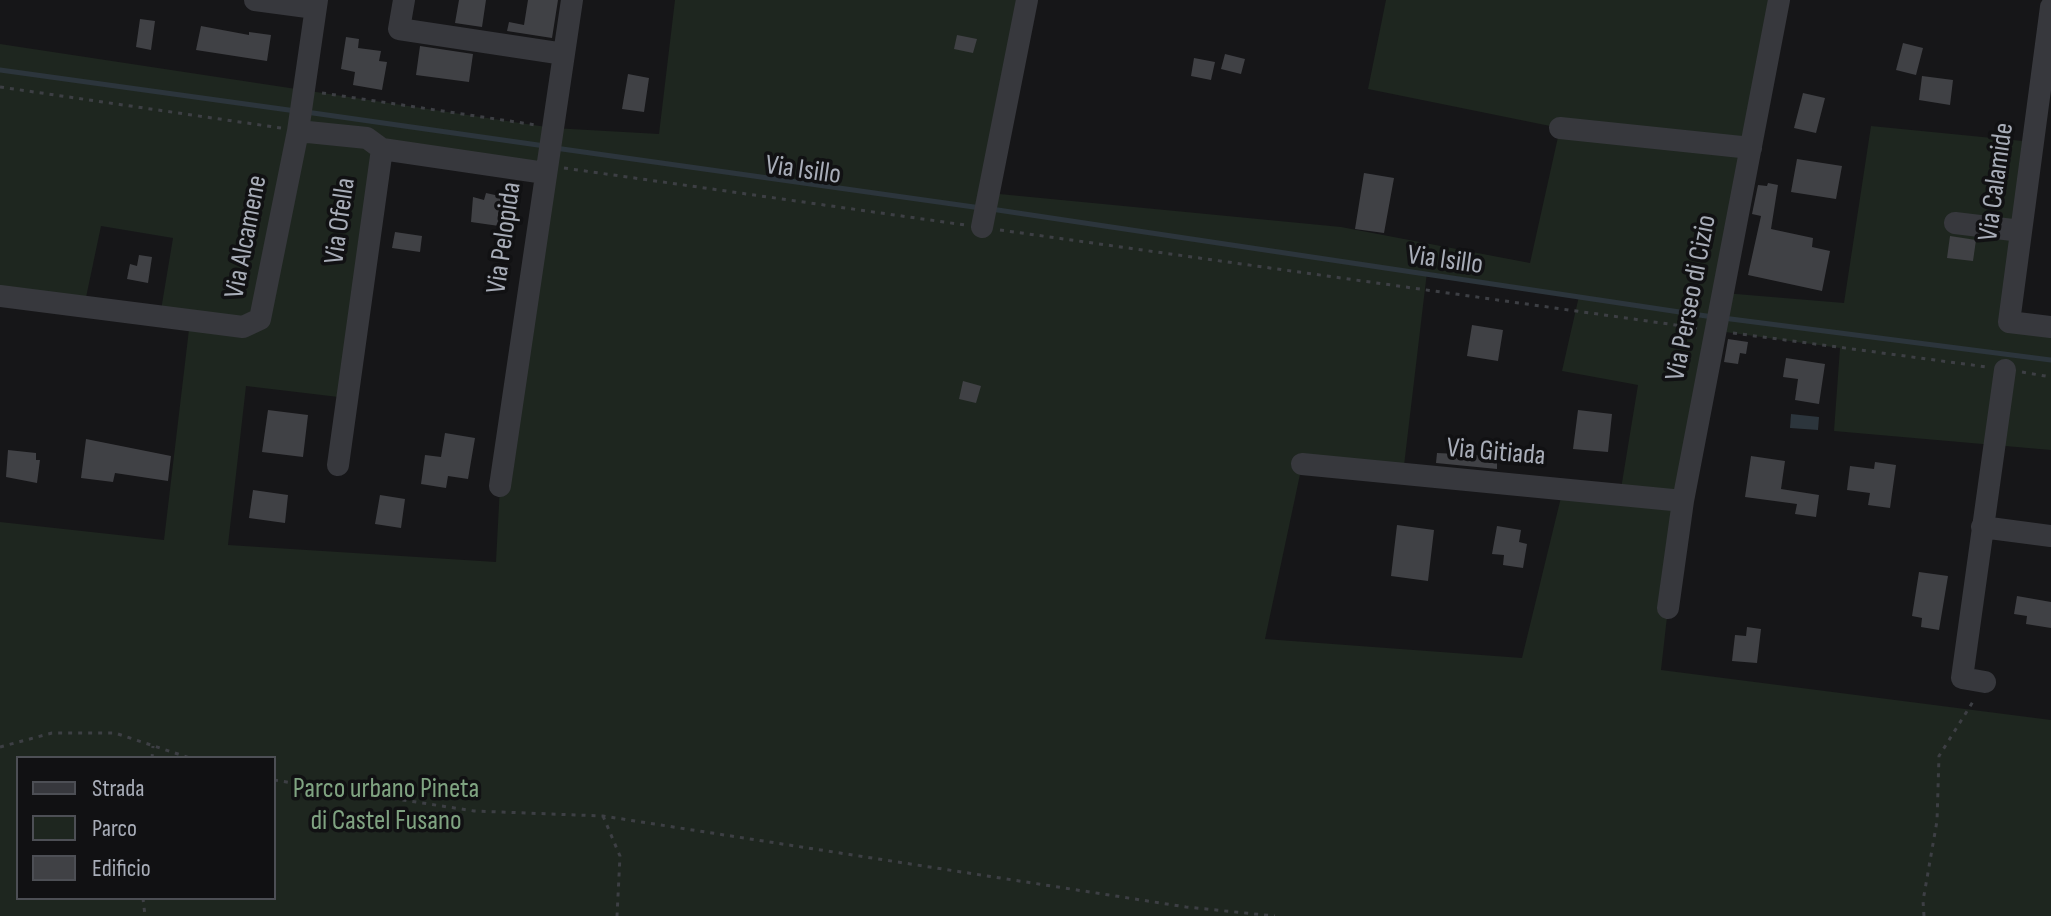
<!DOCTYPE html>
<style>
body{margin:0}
#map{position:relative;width:2051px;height:916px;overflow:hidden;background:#161618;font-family:"Sofia Sans Condensed",sans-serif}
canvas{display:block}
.legend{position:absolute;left:16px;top:756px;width:260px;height:144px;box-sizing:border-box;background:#111113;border:2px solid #4d4f55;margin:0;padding:10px 14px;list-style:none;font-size:24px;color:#a8adb8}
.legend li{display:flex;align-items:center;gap:16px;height:40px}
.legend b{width:40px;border:2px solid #4d4f55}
</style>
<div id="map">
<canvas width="2051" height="916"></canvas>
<ul class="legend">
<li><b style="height:10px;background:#37383d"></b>Strada</li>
<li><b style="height:22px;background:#1e261f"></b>Parco</li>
<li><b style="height:22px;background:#404145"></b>Edificio</li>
</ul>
</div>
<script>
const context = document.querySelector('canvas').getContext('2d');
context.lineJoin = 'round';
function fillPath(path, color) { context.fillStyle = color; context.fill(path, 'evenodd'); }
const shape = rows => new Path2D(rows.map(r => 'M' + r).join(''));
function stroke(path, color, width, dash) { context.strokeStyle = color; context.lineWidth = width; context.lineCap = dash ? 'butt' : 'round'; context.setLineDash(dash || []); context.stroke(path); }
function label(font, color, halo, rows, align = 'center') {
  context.font = font + ' "Sofia Sans Condensed",sans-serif'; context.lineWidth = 7; context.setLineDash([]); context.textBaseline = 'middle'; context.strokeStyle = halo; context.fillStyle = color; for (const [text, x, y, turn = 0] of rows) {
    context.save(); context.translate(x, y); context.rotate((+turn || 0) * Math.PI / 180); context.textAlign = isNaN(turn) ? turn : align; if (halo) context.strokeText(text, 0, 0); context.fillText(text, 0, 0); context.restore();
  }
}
fillPath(shape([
 [675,0,1027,0,989,193,1341,227,1530,263,1560,128,1368,89,1386,0,1779,0,1724,293,1844,303,1871,126,2033,142,2009,321,2051,327,2051,450,1834,431,1840,348,1718,331,1668,608,1661,670,2051,720,2051,916,0,916,0,522,164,540,190,321,160,316,173,238,101,226,84,307,0,296,0,44,553,128,659,134],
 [382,150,545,173,500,486,496,562,228,545,246,386,347,398],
 [1427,272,1579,296,1562,371,1638,385,1620,495,1563,489,1522,658,1265,639,1302,465,1403,474],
 [18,758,274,758,274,898,18,898]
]), '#1e261f');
fillPath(shape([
 [1791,414,1819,417,1818,430,1790,428]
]), '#2c353c');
stroke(shape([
 [0,70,296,111],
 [306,112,545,146],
 [555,148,981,208],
 [991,209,1713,317],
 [1723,318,2051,360]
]), '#2c353c', 5);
fillPath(shape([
 [459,0,486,0,482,27,455,23],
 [528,0,558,0,552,38,507,31,509,22,524,25],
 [140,19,155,21,151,50,136,47],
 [201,26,249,35,249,32,271,35,267,61,196,50],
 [957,35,977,39,973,53,954,49],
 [346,37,359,39,358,48,381,51,379,61,387,62,382,90,353,85,355,72,341,69],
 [1903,43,1923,48,1916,75,1896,70],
 [420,46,473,54,469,82,416,75],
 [1225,54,1245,59,1241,74,1221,69],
 [1194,58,1215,62,1211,80,1191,76],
 [628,74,649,78,644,112,622,109],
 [1922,76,1953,80,1950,105,1919,100],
 [1803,93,1825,98,1816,133,1794,128],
 [1797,159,1842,166,1836,199,1791,192],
 [1364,173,1394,178,1384,233,1355,229],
 [1768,183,1778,185,1771,229,1813,238,1812,247,1830,251,1822,291,1748,275,1761,216,1752,214,1758,185,1767,186],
 [486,193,504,197,499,226,471,222,473,197,484,200],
 [395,232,422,236,420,252,392,248],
 [1950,236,1976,240,1973,261,1947,258],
 [139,255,152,257,148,283,127,279,130,264,137,266],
 [1472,325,1503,330,1498,361,1467,356],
 [1728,339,1748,342,1746,354,1740,353,1738,364,1724,362],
 [1786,358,1825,364,1819,404,1795,400,1798,379,1783,377],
 [963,381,981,386,976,403,959,399],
 [268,410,308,415,303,457,262,452],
 [1578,410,1612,414,1608,452,1573,449],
 [445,433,475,438,468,479,448,476,446,488,421,484,425,455,441,457],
 [86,439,171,456,168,481,115,473,113,482,81,478],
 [8,450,36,453,36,460,40,460,37,483,6,477],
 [1437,453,1497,456,1497,469,1436,463],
 [1751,456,1785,461,1781,489,1819,495,1816,517,1795,514,1797,504,1745,497],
 [1875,462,1896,465,1890,508,1868,505,1870,493,1847,490,1850,466,1874,469],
 [253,490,288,495,285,523,249,518],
 [380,495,405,499,401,528,375,524],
 [1397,525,1434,530,1428,581,1391,576],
 [1497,526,1521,530,1519,542,1527,544,1523,568,1503,565,1504,555,1492,554],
 [1919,572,1948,576,1939,630,1921,627,1922,618,1912,616],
 [2017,596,2051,602,2051,628,2026,624,2027,616,2014,614],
 [1747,627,1761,629,1757,663,1732,661,1735,635,1746,636]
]), '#404145');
stroke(shape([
 [0,87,281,128],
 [322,93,536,125],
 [564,168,965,225],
 [1000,230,1697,328],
 [1733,333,1987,367],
 [2022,372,2051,377],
 [0,747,52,733,115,733,190,758],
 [152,758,153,746],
 [274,780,474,811,603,816,1186,907,1275,916],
 [603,816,620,856,617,916],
 [143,898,145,916],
 [1924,916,1923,901,1937,821,1939,756,1974,700]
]), '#3d3f44', 3, [4, 6]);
stroke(shape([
 [255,0,315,8],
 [404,0,399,29,564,54],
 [2051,7,2009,322,2051,327],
 [1560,128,1751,148],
 [298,131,367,138,382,149,545,173],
 [1955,223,2021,231],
 [982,227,1027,0],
 [0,296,243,327,260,319,298,131,317,0],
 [1302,464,1683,501],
 [338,465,382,149],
 [500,486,572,0],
 [1982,527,2051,536],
 [1668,608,1683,501,1779,0],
 [1985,682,1962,678,2005,370]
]), '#37383d', 22);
label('28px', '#a8adb8', '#111113', [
 ["Via Isillo",803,171,8],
 ["Via Calamide",1997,182,-82],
 ["Via Ofella",341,221,-82],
 ["Via Alcamene",247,237,-79],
 ["Via Pelopida",505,238,-82],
 ["Via Isillo",1445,261,8],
 ["Via Perseo di Cizio",1692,298,-79],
 ["Via Gitiada",1496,453,5]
]);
label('28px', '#7fa381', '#111113', [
 ["Parco urbano Pineta",386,790],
 ["di Castel Fusano",386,822]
]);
</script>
